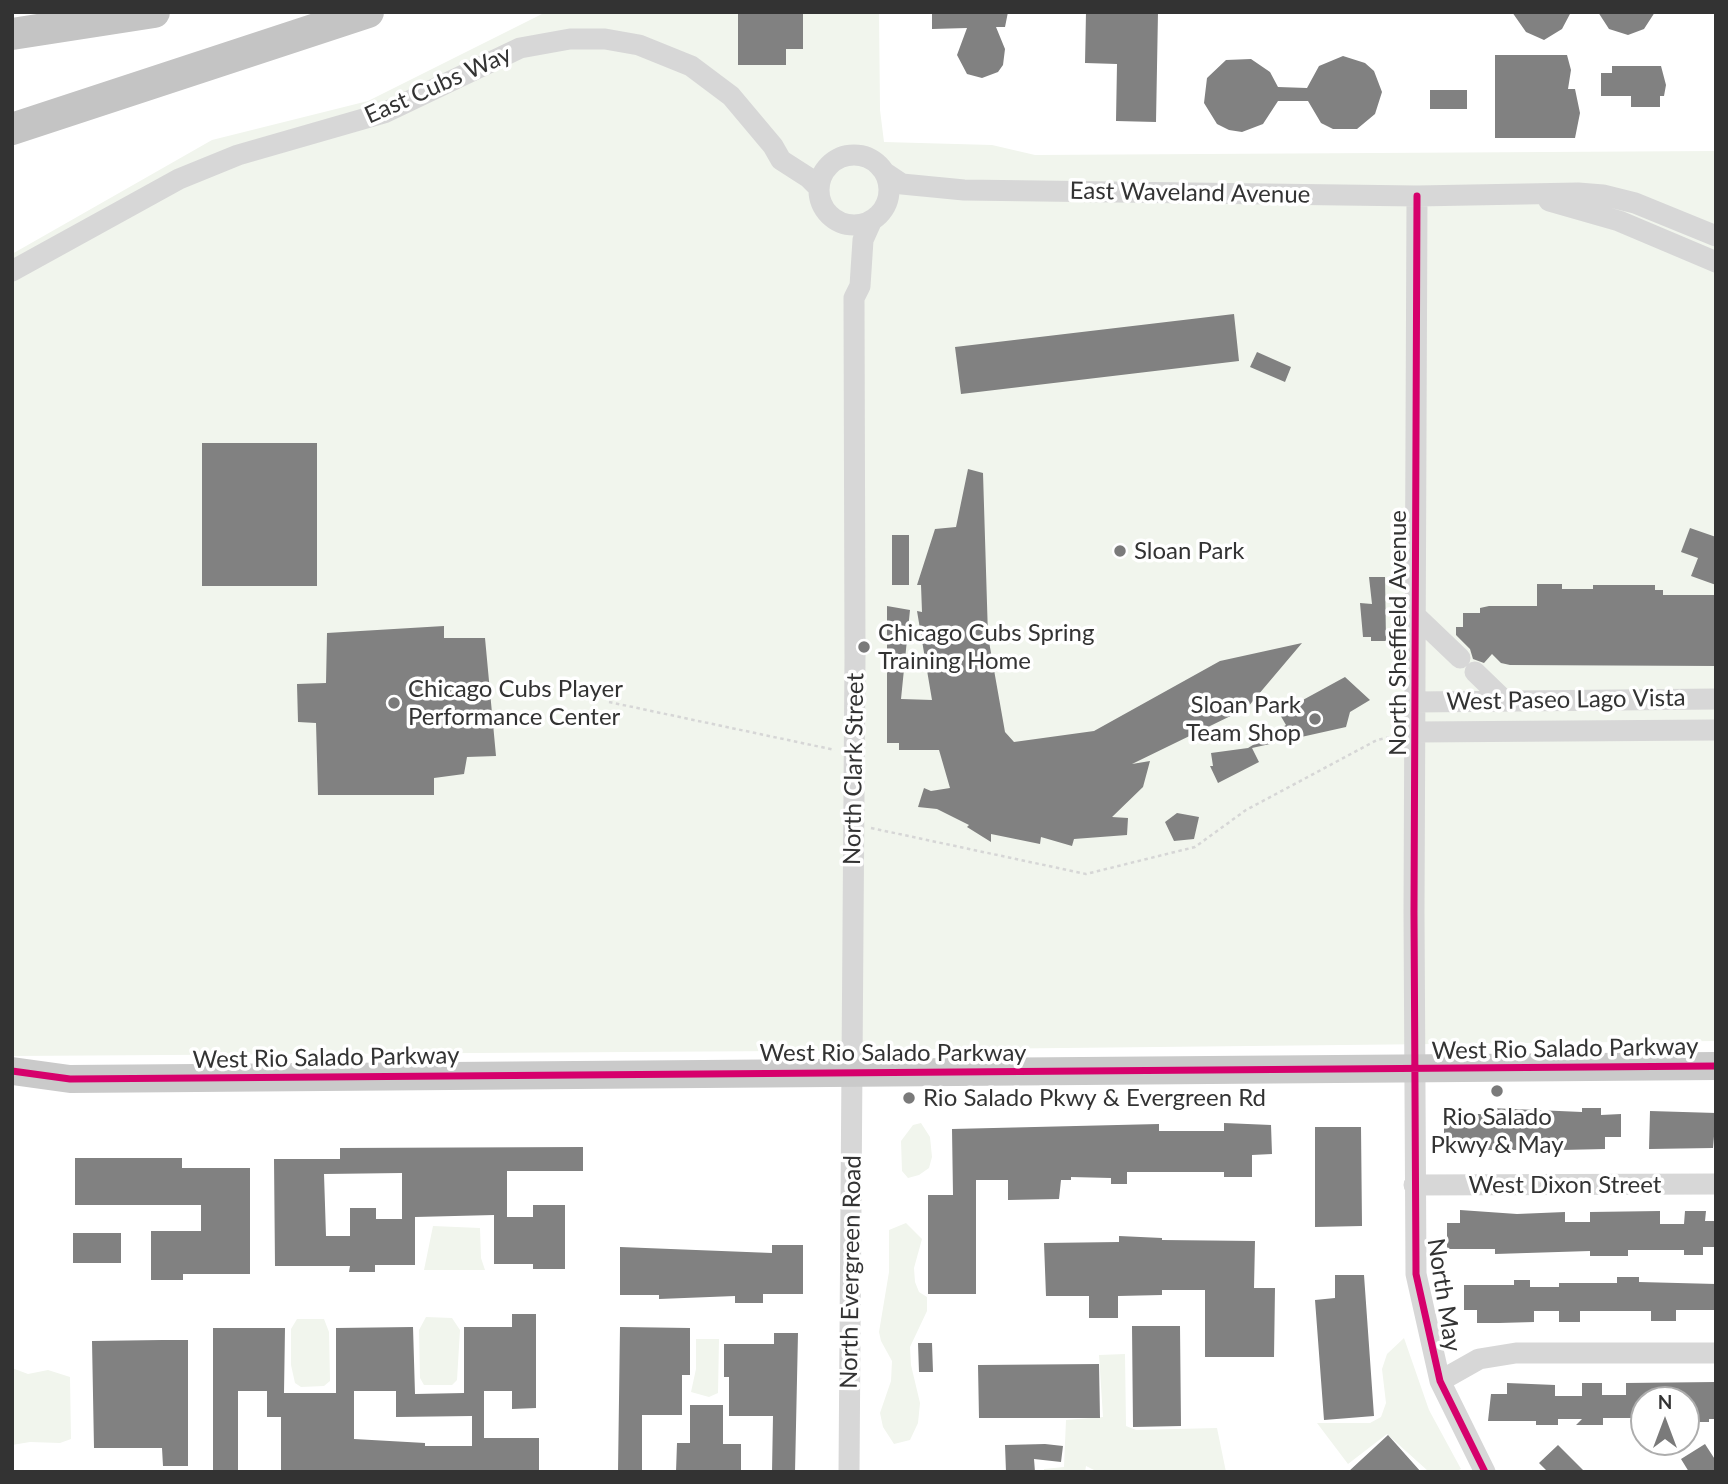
<!DOCTYPE html>
<style>
body{margin:0}
#map{position:relative;width:1728px;height:1484px;overflow:hidden;background:#fff;font-family:Lato,sans-serif}
canvas{display:block}
.frame{position:absolute;inset:0;border:14px solid #333;pointer-events:none}
.north{position:absolute;left:1630px;top:1386px;width:70px;height:70px;box-sizing:border-box;background:#fff;border:2px solid #adadad;border-radius:50%;rotate:0deg;font-size:19px;font-weight:700;line-height:28px;text-align:center;color:#333}
.north::after{content:'';display:block;margin:auto;width:24px;height:32px;background:#7a7a7a;clip-path:polygon(50% 0,100% 100%,50% 72%,0 100%)}
</style>
<div id="map">
<canvas width="1728" height="1484"></canvas>
<div class="frame"></div>
<div class="north">N</div>
</div>
<script>
const context = document.querySelector('canvas').getContext('2d');
context.lineJoin = 'round';
function fillPath(path, color) { context.fillStyle = color; context.fill(path, 'evenodd'); }
const shape = rows => new Path2D(rows.map(r => 'M' + r).join(''));
function stroke(path, color, width, dash) { context.strokeStyle = color; context.lineWidth = width; context.lineCap = dash ? 'butt' : 'round'; context.setLineDash(dash || []); context.stroke(path); }
function label(font, color, halo, rows, align = 'center') {
  context.font = font + ' Lato,sans-serif'; context.lineWidth = 7; context.setLineDash([]); context.textBaseline = 'middle'; context.strokeStyle = halo; context.fillStyle = color; for (const [text, x, y, turn = 0] of rows) {
    context.save(); context.translate(x, y); context.rotate((+turn || 0) * Math.PI / 180); context.textAlign = isNaN(turn) ? turn : align; if (halo) context.strokeText(text, 0, 0); context.fillText(text, 0, 0); context.restore();
  }
}
fillPath(shape([
 [546,12,879,12,880,110,884,142,992,145,1035,155,1716,151,1716,1041,784,1051,12,1056,12,254,212,140,368,101],
 [921,1123,930,1137,932,1157,929,1168,919,1175,908,1178,902,1171,901,1141,913,1125],
 [906,1223,922,1239,914,1268,915,1282,919,1292,927,1297,927,1311,910,1347,911,1365,920,1403,918,1423,910,1440,894,1444,883,1427,880,1413,891,1381,892,1361,881,1341,879,1332,889,1272,889,1230],
 [433,1226,480,1228,481,1258,485,1270,424,1270],
 [426,1317,452,1318,460,1330,457,1380,452,1385,424,1385,420,1378,419,1330],
 [297,1319,324,1319,329,1332,330,1381,324,1386,301,1387,295,1383,291,1365,291,1329],
 [1404,1338,1429,1410,1461,1469,1455,1472,1428,1471,1387,1434,1348,1464,1317,1423,1370,1423,1381,1417,1386,1403,1382,1369,1387,1354],
 [696,1339,719,1339,718,1393,709,1397,691,1392,696,1369],
 [1125,1354,1126,1426,1136,1430,1217,1428,1226,1472,1098,1472,1086,1466,1085,1472,1044,1472,1044,1469,1064,1467,1066,1420,1103,1417,1099,1355],
 [12,1368,28,1374,48,1370,70,1377,71,1439,60,1443,30,1442,12,1445]
]), '#f1f5ed');
fillPath(shape([
 [738,12,803,12,803,49,786,49,786,65,738,65],
 [932,12,1008,12,1005,27,996,27,1005,49,1003,65,998,72,982,78,967,74,957,55,967,28,932,29],
 [1086,12,1158,12,1156,122,1116,121,1117,64,1085,63],
 [1512,12,1571,12,1562,29,1544,40,1526,32],
 [1598,12,1655,12,1644,29,1628,35,1609,29],
 [1495,55,1567,55,1571,70,1568,89,1575,89,1580,113,1575,138,1495,138],
 [1343,56,1365,63,1374,71,1382,92,1375,114,1357,129,1333,129,1321,123,1308,101,1278,101,1263,124,1242,132,1229,130,1217,124,1204,103,1207,78,1226,60,1251,59,1270,72,1278,87,1307,88,1319,66],
 [1612,66,1661,66,1666,85,1664,96,1660,96,1660,107,1631,107,1631,96,1601,96,1601,73,1612,73],
 [1430,90,1467,90,1467,109,1430,109],
 [1234,314,1239,361,961,394,955,347],
 [1257,352,1291,367,1285,382,1250,367],
 [202,443,317,443,317,586,202,586],
 [968,469,983,473,988,636,1005,732,1014,742,1094,731,1220,661,1302,643,1247,708,1132,764,1150,761,1143,787,1112,817,1128,818,1127,835,1074,839,1072,846,1041,837,1040,844,991,834,991,842,967,827,969,825,937,809,918,807,924,788,931,791,950,788,939,750,899,750,899,743,887,743,887,606,910,610,901,699,932,700,917,611,922,612,921,585,917,585,935,529,956,527],
 [1690,528,1716,537,1716,585,1691,576,1698,558,1681,552],
 [892,535,909,535,909,585,892,585],
 [1369,577,1385,577,1386,641,1371,641,1371,637,1363,637,1360,603,1372,604],
 [1537,584,1562,584,1562,589,1593,589,1593,585,1655,585,1655,590,1663,590,1663,595,1716,595,1716,666,1510,665,1501,663,1492,654,1484,663,1473,659,1470,649,1456,635,1456,627,1463,627,1463,613,1480,613,1480,608,1489,606,1537,606],
 [444,626,444,638,485,638,496,756,467,757,464,774,434,778,434,795,318,795,316,723,298,722,297,684,326,683,327,633],
 [1345,677,1370,700,1350,712,1346,727,1252,748,1259,762,1218,783,1210,766,1213,766,1211,753,1248,748,1286,725,1279,713],
 [1177,813,1199,817,1194,839,1174,841,1165,822],
 [1490,1108,1582,1112,1582,1108,1601,1108,1601,1115,1621,1114,1621,1137,1605,1137,1605,1149,1561,1150,1460,1150,1460,1141,1444,1141,1444,1114,1490,1114],
 [1650,1111,1716,1113,1713,1148,1649,1149],
 [1224,1123,1271,1125,1272,1154,1252,1155,1252,1177,1224,1177,1224,1172,1127,1172,1127,1184,1111,1184,1111,1178,1071,1177,1071,1180,1061,1180,1059,1199,1008,1200,1008,1180,976,1180,976,1294,928,1294,928,1195,953,1195,952,1129,1159,1124,1159,1131,1224,1131],
 [1315,1127,1361,1127,1362,1226,1315,1227],
 [583,1147,583,1171,507,1171,507,1217,533,1217,533,1205,565,1205,565,1269,533,1269,533,1264,494,1264,494,1215,415,1217,415,1265,375,1265,375,1272,349,1272,350,1266,275,1266,274,1159,340,1159,340,1148],
 [402,1173,402,1219,376,1219,376,1208,350,1208,350,1236,326,1236,324,1174],
 [75,1158,182,1158,182,1168,250,1168,250,1274,183,1274,183,1280,151,1280,151,1231,201,1231,201,1205,75,1205],
 [1460,1210,1517,1214,1565,1212,1565,1222,1590,1222,1590,1212,1660,1211,1660,1224,1684,1224,1685,1211,1706,1211,1705,1221,1716,1221,1716,1247,1703,1247,1703,1255,1684,1255,1684,1250,1628,1250,1628,1256,1590,1256,1590,1251,1495,1254,1495,1249,1447,1249,1447,1223,1460,1223],
 [73,1233,121,1233,121,1263,73,1263],
 [1119,1236,1162,1238,1162,1240,1255,1241,1254,1288,1275,1288,1274,1357,1205,1357,1205,1290,1162,1290,1162,1295,1118,1296,1118,1318,1089,1318,1089,1296,1046,1296,1044,1243,1119,1242],
 [772,1245,803,1245,803,1294,763,1294,763,1303,735,1303,735,1296,659,1299,659,1295,620,1295,620,1247,772,1253],
 [1335,1275,1364,1275,1374,1416,1324,1420,1315,1300,1335,1298],
 [1617,1277,1639,1277,1639,1282,1716,1284,1716,1310,1676,1310,1676,1321,1651,1321,1651,1311,1580,1311,1580,1322,1559,1322,1559,1311,1534,1311,1534,1322,1499,1323,1477,1323,1477,1310,1464,1310,1464,1285,1514,1285,1514,1280,1530,1280,1530,1287,1559,1287,1559,1283,1617,1283],
 [512,1314,536,1314,536,1408,512,1409,512,1391,484,1391,484,1438,539,1438,539,1472,281,1472,281,1417,267,1417,267,1391,238,1391,238,1470,213,1470,213,1328,285,1328,284,1393,336,1393,336,1328,413,1327,415,1394,464,1393,464,1327,512,1327],
 [354,1391,396,1391,396,1417,472,1416,472,1446,425,1446,425,1443,354,1439],
 [1132,1326,1180,1326,1181,1426,1133,1427],
 [620,1327,690,1328,690,1375,682,1375,682,1415,642,1415,642,1472,618,1472],
 [774,1333,798,1333,795,1472,772,1472,773,1416,729,1416,729,1377,724,1377,724,1344,774,1344],
 [162,1340,188,1340,188,1466,163,1466,162,1448,94,1448,92,1341],
 [918,1343,932,1343,933,1372,919,1372],
 [1099,1364,1100,1418,979,1418,978,1365],
 [1716,1382,1716,1419,1709,1419,1709,1422,1686,1422,1686,1400,1644,1400,1644,1418,1603,1418,1603,1425,1576,1425,1582,1419,1558,1419,1558,1425,1536,1425,1536,1421,1488,1421,1491,1394,1507,1394,1507,1383,1555,1385,1555,1396,1582,1396,1582,1383,1602,1383,1602,1395,1626,1395,1626,1383],
 [690,1405,723,1405,723,1444,741,1444,741,1472,676,1472,677,1443,690,1443],
 [1388,1435,1421,1472,1348,1472],
 [1045,1444,1063,1446,1061,1462,1034,1459,1035,1472,1006,1472,1005,1445],
 [1705,1444,1716,1461,1716,1472,1689,1472,1681,1459],
 [1558,1445,1585,1472,1548,1472,1539,1463]
]), '#818181');
stroke(shape([
 [609,702,835,750],
 [871,828,1086,874,1195,847,1246,810,1377,740,1396,736]
]), '#d6d6d6', 2.5, [3.5, 3.5]);
stroke(shape([
 '819 190a35 35 0 1 1 70 0a35 35 0 1 1-70 0Z',
 [884,172,902,184,964,190,1417,196,1578,193,1603,195,1635,203,1716,236],
 [1417,196,1414,911,1416,1274,1440,1381,1485,1472],
 [1549,201,1619,221,1716,262],
 [12,271,179,179,238,155,384,113,520,48,570,39,605,39,639,45,691,66,731,96,773,146,781,160,809,178,819,188],
 [1417,617,1460,658],
 [1475,672,1505,701],
 [1416,702,1716,699],
 [1416,732,1716,730],
 [1414,1185,1716,1184],
 [1440,1381,1479,1359,1516,1353,1716,1353],
 [849,1472,855,657,854,298,860,286,863,240,872,220]
]), '#d7d7d7', 21);
stroke(shape([
 [12,1071,70,1079,1716,1066]
]), '#cacaca', 28);
stroke(shape([
 [12,34,154,12],
 [12,129,368,12]
]), '#c4c4c4', 32);
stroke(shape([
 [1417,196,1414,911,1416,1274,1440,1381,1485,1472],
 [12,1071,70,1079,1716,1066]
]), '#d6006c', 7);
for (const [x, y, r, color] of [
 [1120,551,7,"#7a7a7a"],
 [864,647,7,"#7a7a7a"],
 [394,703,7,"#7a7a7a"],
 [1315,719,7,"#7a7a7a"],
 [1497,1091,7,"#7a7a7a"],
 [909,1098,7,"#7a7a7a"]
]) { const dot = new Path2D(); dot.arc(x, y, r, 0, 2 * Math.PI); context.fillStyle = color; context.fill(dot); stroke(dot, '#fff', 2.5); }
label('24px', '#333', '#fff', [
 ["East Cubs Way",438,85,-24],
 ["East Waveland Avenue",1190,193,1],
 ["North Sheffield Avenue",1398,633,-90],
 ["West Paseo Lago Vista",1566,700,-1],
 ["North Clark Street",854,769,-89],
 ["West Rio Salado Parkway",1565,1049,-1],
 ["West Rio Salado Parkway",893,1053],
 ["West Rio Salado Parkway",326,1058,-1],
 ["West Dixon Street",1565,1185],
 ["North Evergreen Road",851,1272,-89],
 ["North May",1444,1295,81]
]);
label('24px', '#333', '#fff', [
 ["Sloan Park",1134,551],
 ["Chicago Cubs Spring",878,633],
 ["Training Home",878,661],
 ["Chicago Cubs Player",408,689],
 ["Performance Center",408,717],
 ["Sloan Park",1301,705,"right"],
 ["Team Shop",1301,733,"right"],
 ["Rio Salado Pkwy & Evergreen Rd",923,1098],
 ["Rio Salado",1497,1117,"center"],
 ["Pkwy & May",1497,1145,"center"]
], 'left');
</script>
